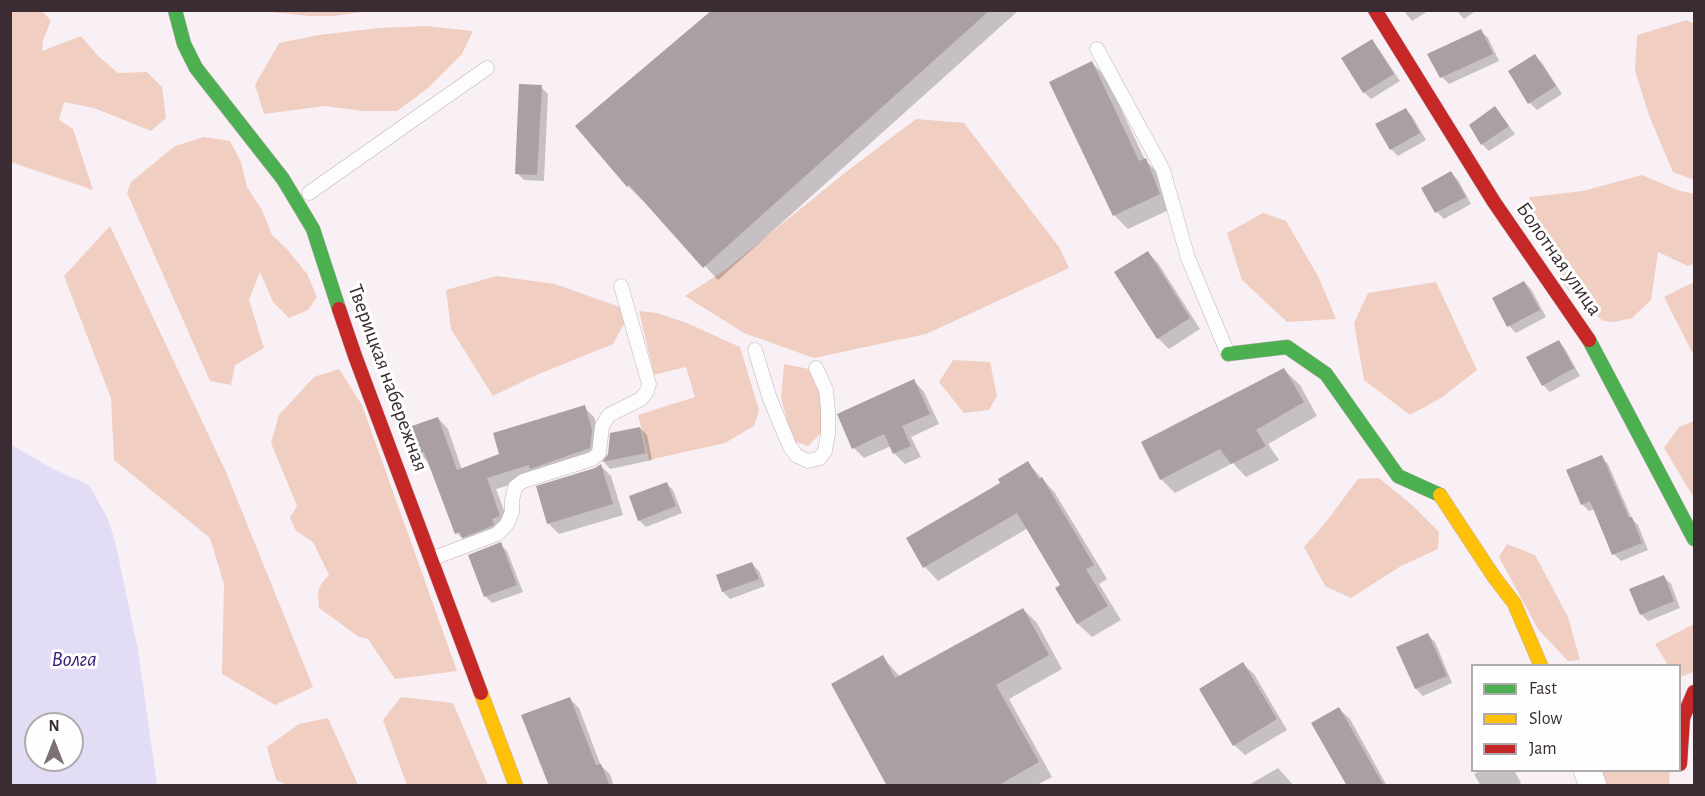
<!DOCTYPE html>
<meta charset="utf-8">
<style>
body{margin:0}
#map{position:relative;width:1705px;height:796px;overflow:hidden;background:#f8f0f4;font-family:"Alegreya Sans",sans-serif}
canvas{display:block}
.frame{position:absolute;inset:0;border:12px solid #3a2c32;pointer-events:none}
.legend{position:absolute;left:1471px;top:664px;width:210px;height:108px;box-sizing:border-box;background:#fefefe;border:2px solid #b0aaac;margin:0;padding:8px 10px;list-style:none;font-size:18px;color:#3a2c32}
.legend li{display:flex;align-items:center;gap:12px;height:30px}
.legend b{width:30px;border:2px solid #b0aaac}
.north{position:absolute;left:24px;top:712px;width:60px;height:60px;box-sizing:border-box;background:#fefefe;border:2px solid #b0aaac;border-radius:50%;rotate:0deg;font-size:16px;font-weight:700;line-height:24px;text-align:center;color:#3a2c32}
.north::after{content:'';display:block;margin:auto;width:21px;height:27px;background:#7c7176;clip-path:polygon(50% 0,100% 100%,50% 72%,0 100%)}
</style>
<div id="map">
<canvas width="1705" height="796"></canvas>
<div class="frame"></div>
<ul class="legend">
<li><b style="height:8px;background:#4caf50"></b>Fast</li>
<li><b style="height:8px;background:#ffc107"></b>Slow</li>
<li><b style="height:8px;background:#c62828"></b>Jam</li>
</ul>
<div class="north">N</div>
</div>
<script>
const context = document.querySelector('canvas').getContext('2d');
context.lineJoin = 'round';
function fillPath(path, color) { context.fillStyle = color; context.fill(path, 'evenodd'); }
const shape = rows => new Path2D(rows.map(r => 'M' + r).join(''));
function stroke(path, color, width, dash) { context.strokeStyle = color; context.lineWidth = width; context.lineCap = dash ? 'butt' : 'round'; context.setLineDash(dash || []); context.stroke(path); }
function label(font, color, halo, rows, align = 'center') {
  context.font = font + ' "Alegreya Sans",sans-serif'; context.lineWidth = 6; context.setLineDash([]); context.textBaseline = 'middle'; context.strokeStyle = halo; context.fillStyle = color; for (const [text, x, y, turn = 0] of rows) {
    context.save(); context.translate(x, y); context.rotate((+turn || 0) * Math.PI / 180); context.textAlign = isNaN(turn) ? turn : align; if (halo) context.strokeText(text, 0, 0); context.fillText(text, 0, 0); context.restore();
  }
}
fillPath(shape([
 [10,11,42,11,51,21,43,40,42,51,81,36,99,57,118,73,147,72,162,87,166,118,151,131,94,108,64,102,59,120,73,129,93,190,11,162],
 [261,11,368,11,334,16,310,16],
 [1687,20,1694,24,1694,180,1673,172,1650,118,1635,71,1637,35],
 [426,26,473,31,462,54,428,88,397,111,363,111,325,106,264,114,255,85,279,43,319,35,379,28],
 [916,119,964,123,1059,247,1069,268,926,334,814,358,744,333,685,296,725,270,846,172],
 [204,137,230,141,241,162,247,187,262,210,272,235,287,249,307,274,317,297,308,310,289,318,273,302,260,272,249,300,264,348,235,365,231,385,210,381,127,193,131,182,175,146],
 [1642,175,1677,190,1694,194,1694,264,1688,266,1658,252,1651,300,1632,318,1615,322,1603,321,1568,290,1519,213,1530,197,1583,191],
 [1263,213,1286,221,1319,278,1336,319,1287,322,1242,280,1227,233],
 [110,226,226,472,313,687,275,705,222,674,224,584,210,538,114,460,111,398,64,276],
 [497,276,555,284,631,311,613,344,534,376,493,396,451,329,446,290],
 [1436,282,1477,370,1441,398,1410,415,1364,380,1354,323,1368,293],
 [1694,282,1694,356,1664,297],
 [639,311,657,313,687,323,740,347,759,410,754,426,725,443,649,460,638,415,695,397,686,367,654,375],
 [953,360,990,362,997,396,989,410,964,413,939,382],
 [784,364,814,370,824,396,824,430,808,446,793,441,781,398],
 [339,369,362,405,457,671,395,679,368,639,359,637,319,608,318,593,321,584,329,575,313,542,296,531,290,518,297,506,271,443,279,415,314,377],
 [1694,421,1694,498,1664,448,1679,427],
 [1379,478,1412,505,1439,532,1438,549,1401,566,1351,598,1325,586,1304,547,1326,522,1358,479],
 [1507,544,1535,555,1568,617,1580,660,1568,661,1538,629,1499,557],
 [1694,624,1694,672,1680,677,1680,666,1668,665,1655,644],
 [401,697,453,703,488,785,407,785,383,720],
 [328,718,358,785,287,785,276,780,267,747,299,724],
 [1602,771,1670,771,1669,785,1607,785]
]), '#f0cec1');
fillPath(shape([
 [10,444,51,468,89,485,108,519,115,541,138,650,157,785,11,785],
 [36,724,72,724,72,760,36,760]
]), '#e3dcf5');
fillPath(shape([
 [714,10,1019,10,718,280,643,199,642,200,628,186,577,126],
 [1403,10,1430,10,1412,21],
 [1456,10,1477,10,1464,19],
 [1481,31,1488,38,1499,61,1449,84,1442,77,1430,55],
 [1371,41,1378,48,1400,81,1371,99,1364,92,1343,59],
 [1535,56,1542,63,1562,94,1537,110,1530,103],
 [1092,63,1106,77,1145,160,1159,174,1173,208,1128,229,1115,216,1051,83],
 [541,87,548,94,544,181,524,180,517,173],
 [1495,108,1515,134,1489,151,1482,144],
 [1405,109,1412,116,1426,140,1398,156,1391,149],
 [1451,173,1458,180,1471,204,1444,219,1437,212,1423,189],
 [1148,253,1158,263,1200,329,1169,349,1158,338],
 [1524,282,1531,289,1546,317,1516,333,1509,326],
 [1559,342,1565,349,1580,376,1550,392,1543,385],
 [1285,371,1300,385,1317,416,1268,444,1279,460,1246,477,1233,463,1175,493,1161,479],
 [914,381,924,392,939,424,911,437,921,457,905,464,895,454,891,446,864,458,854,448],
 [584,407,594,417,602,441,600,458,496,489,510,526,467,543,457,533,430,464,420,454,411,427,438,418,448,429,462,470,501,455],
 [640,428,647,435,652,460,610,469,604,462,609,455],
 [1601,457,1608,464,1632,519,1638,525,1648,550,1621,561,1614,554,1595,509,1589,511,1582,504],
 [1028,463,1055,493,1107,579,1099,584,1121,620,1092,637,1078,624,1062,585,1028,528,938,581,925,567,908,539,1002,483],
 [600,465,611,476,623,515,559,534,549,524,537,487,595,469],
 [666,483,673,490,682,513,646,527,639,520],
 [500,544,507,551,523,592,492,603,485,596],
 [752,564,759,571,765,586,730,599,723,592,718,576],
 [1664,577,1671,584,1680,608,1648,621,1641,614],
 [1023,609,1037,623,1062,669,1009,699,1052,777,1035,786,888,786,883,657,900,677],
 [1428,635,1435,642,1452,683,1423,696,1416,689],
 [1243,664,1254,674,1287,730,1245,755,1234,745],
 [569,698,579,708,601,766,610,774,614,786,551,786],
 [1339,709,1350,719,1387,786,1348,786],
 [1278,768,1294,786,1247,786],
 [1481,770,1514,770,1521,783,1517,786,1481,786,1474,774]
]), '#0003');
fillPath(shape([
 [712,10,990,10,703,268,629,185,627,187,575,126],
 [1481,29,1493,54,1440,78,1427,54],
 [1372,39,1394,74,1363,93,1341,58],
 [1535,54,1556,86,1528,104,1508,71],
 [1092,61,1139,161,1146,158,1160,194,1113,216,1049,82],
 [519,84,542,85,537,175,515,174],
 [1495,106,1509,126,1481,145,1469,125],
 [1406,108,1420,133,1390,150,1375,124],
 [1451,171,1466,197,1435,213,1421,188],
 [1148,251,1190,318,1157,339,1114,272],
 [1524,281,1540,310,1507,327,1492,298],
 [1559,340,1574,368,1542,386,1526,357],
 [1284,368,1304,402,1256,430,1266,446,1231,464,1220,449,1160,480,1141,442],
 [914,379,930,414,902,426,911,446,893,454,884,434,852,449,837,414],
 [585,405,592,430,590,448,530,469,529,465,487,478,500,516,492,519,494,524,492,526,462,538,460,532,455,534,424,452,418,454,409,427,438,417,457,470,499,454,493,433],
 [640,427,646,453,602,462,608,454,610,433],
 [1602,455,1629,518,1632,517,1642,543,1612,555,1590,501,1581,505,1566,470],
 [1028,461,1039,479,1042,477,1094,565,1086,569,1108,606,1077,624,1055,588,1060,585,1017,513,923,568,906,538,1000,483,998,479],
 [601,464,613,504,547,524,536,486,595,468],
 [667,482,676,506,638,521,629,496],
 [501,542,517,585,484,597,468,555],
 [752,562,759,579,722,592,716,575],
 [1664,575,1674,601,1640,615,1629,589],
 [1023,608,1049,655,996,685,1039,762,997,786,887,786,831,684,883,655,895,678],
 [1428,633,1447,676,1415,689,1396,647],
 [1243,662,1277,719,1233,746,1199,689],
 [570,697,596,765,601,764,610,786,549,786,521,715],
 [1339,707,1384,786,1347,786,1311,723]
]), '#aaa0a2');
const lane = shape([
 [1097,49,1163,170,1188,258,1228,354],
 [309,193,487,68],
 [755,350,770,399,790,447,797,456,808,461,820,458,825,451,828,433,828,410,826,390,816,368],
 [431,559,497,534,507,524,512,512,512,501,515,487,523,481,592,459,599,453,602,426,609,415,641,399,647,391,649,384,621,286]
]);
const street = shape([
 [1587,770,1593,786]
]);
const fast = shape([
 [175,10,184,44,196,68,283,179,313,229,339,309],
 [1589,340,1694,539],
 [1228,354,1287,347,1326,374,1398,476,1440,495]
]);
const slow = shape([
 [1440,495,1494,577,1514,603,1541,666],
 [481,693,516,786]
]);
const jam = shape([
 [1375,10,1494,202,1589,340],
 [339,309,355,356,481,693],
 [1680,764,1683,718,1694,692]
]);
stroke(lane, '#bdb2b7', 15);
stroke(street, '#bdb2b7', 28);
stroke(fast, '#bdb2b7', 15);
stroke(slow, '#bdb2b7', 15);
stroke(jam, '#bdb2b7', 15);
stroke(lane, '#fefdfd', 14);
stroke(street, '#fefdfd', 27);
stroke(fast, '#4caf50', 14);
stroke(slow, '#ffc107', 14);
stroke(jam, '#c62828', 14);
label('21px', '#3a2c32', '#fefefe', [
 ["Болотная улица",1559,259,55],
 ["Тверицкая набережная",388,378,70]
]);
label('italic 22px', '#3c1b78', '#fefefe', [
 ["Волга",74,659]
]);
</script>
